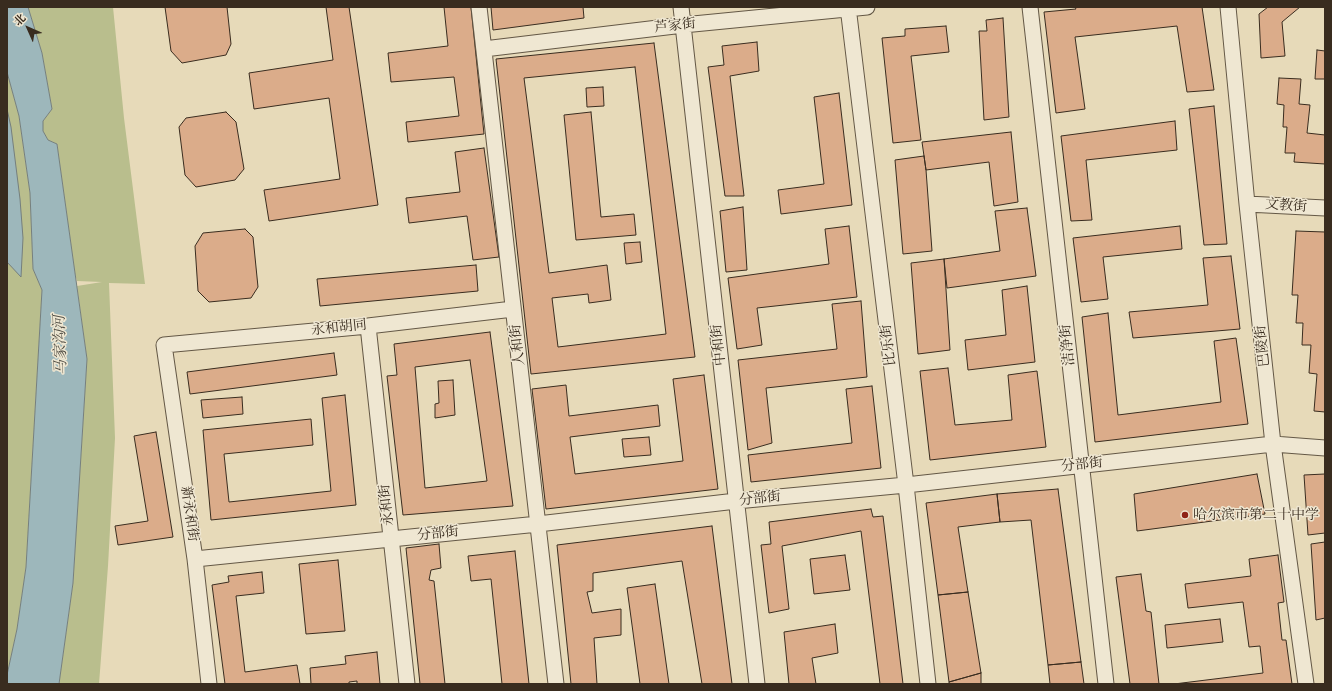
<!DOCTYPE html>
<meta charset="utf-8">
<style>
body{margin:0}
#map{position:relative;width:1332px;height:691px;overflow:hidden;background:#e7dab9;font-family:"Gentium Book Plus","Noto Serif SC",serif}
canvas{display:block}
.frame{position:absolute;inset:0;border:8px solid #392c1f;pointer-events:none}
.north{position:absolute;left:8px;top:8px;width:40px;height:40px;-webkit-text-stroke:3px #efe7d2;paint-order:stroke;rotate:315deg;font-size:11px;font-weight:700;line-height:16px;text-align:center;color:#392c1f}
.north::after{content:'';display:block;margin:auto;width:14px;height:18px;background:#392c1f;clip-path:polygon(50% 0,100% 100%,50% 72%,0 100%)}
</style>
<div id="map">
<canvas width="1332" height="691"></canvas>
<div class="frame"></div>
<div class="north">北</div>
</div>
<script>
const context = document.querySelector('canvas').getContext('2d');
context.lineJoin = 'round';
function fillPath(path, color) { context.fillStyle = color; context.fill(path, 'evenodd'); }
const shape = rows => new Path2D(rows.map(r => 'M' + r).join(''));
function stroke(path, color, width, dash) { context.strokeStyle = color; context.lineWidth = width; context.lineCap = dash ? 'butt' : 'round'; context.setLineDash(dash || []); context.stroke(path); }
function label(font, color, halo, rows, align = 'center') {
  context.font = font + ' "Gentium Book Plus","Noto Serif SC",serif'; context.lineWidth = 3; context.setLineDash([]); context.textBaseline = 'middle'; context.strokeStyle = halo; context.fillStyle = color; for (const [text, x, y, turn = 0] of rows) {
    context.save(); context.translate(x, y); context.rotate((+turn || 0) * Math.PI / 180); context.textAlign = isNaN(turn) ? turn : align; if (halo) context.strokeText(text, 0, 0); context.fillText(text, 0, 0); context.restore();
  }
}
fillPath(shape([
 [28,7,113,7,124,118,145,284,109,283,115,438,108,566,99,684,59,684,73,583,87,359,77,286,102,282,77,281,75,274,57,144,48,140,43,131,43,121,52,109,42,53],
 [7,72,19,116,30,193,33,269,42,290,26,567,17,629,7,675]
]), '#b9be8d');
const water = shape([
 [7,7,28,7,42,53,52,109,43,121,43,131,48,140,57,144,87,359,73,583,59,684,7,684,7,675,17,629,26,567,42,290,33,269,30,193,19,116,7,72,7,7],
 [7,109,11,127,20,199,23,238,21,277,7,262,7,109]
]);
fillPath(water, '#9db7bb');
stroke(water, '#757f7d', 1);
const building = shape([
 [165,7,227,7,231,44,226,55,182,63,171,51,165,7],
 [326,7,349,7,378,205,269,221,264,190,340,179,329,98,254,109,249,73,333,60,326,7],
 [444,7,471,7,484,134,408,142,406,122,459,116,454,77,391,82,388,53,448,46,444,7],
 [491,7,583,7,584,18,493,30,491,7],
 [1075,7,1202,7,1214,90,1187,92,1177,26,1075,37,1085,109,1056,113,1044,12,1076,9,1075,7],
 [1268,7,1300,7,1282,22,1285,56,1261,58,1259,14,1268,7],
 [1003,18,1009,117,984,120,979,31,987,31,986,20,1003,18],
 [946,26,949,52,911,56,921,140,893,143,882,38,905,36,905,29,946,26],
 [757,42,759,71,730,76,744,196,725,196,708,67,724,65,722,46,757,42],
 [654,43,695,357,531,374,496,59,654,43],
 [635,67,666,334,558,347,552,298,588,294,589,303,611,300,607,265,549,273,524,78,635,67],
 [1317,50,1325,51,1325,79,1315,79,1317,50],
 [1279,78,1301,79,1299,104,1310,105,1307,133,1325,135,1325,164,1294,162,1295,153,1285,153,1287,127,1283,127,1284,105,1277,104,1279,78],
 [603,87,604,106,587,107,586,88,603,87],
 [839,93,852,205,781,214,778,190,824,184,814,97,839,93],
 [1214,106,1227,244,1204,245,1189,109,1214,106],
 [226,112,236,122,244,169,235,180,196,187,185,175,179,127,186,118,226,112],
 [591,112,601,217,634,214,636,235,576,240,564,115,591,112],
 [1175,121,1177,150,1086,160,1092,220,1071,221,1061,136,1175,121],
 [1011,132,1018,202,994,206,989,162,926,170,922,142,1011,132],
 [484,148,499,257,473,260,467,216,409,223,406,198,460,192,455,152,484,148],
 [924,156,926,170,932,251,903,254,895,160,924,156],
 [743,207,747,270,726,272,720,211,743,207],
 [1027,208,1036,276,947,288,944,259,1000,251,995,211,1027,208],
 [849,226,857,297,757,308,762,345,737,349,728,278,829,264,825,229,849,226],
 [1180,226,1182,249,1103,257,1108,299,1081,302,1073,238,1180,226],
 [245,229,253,237,258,287,251,298,209,302,198,291,195,246,203,233,245,229],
 [1296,231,1325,232,1325,412,1314,411,1317,374,1309,373,1311,345,1302,345,1303,323,1296,323,1298,295,1292,295,1296,231],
 [640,242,642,262,626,264,624,243,640,242],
 [1231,256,1240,329,1133,338,1129,312,1208,305,1203,258,1231,256],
 [944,259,950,350,918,354,911,263,944,259],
 [476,265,478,291,320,306,317,279,476,265],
 [1027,286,1035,362,968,370,965,340,1006,335,1002,290,1027,286],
 [861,301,867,377,766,388,772,443,748,450,738,360,837,349,832,304,861,301],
 [1108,313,1118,415,1221,402,1214,341,1236,338,1248,424,1095,442,1082,317,1108,313],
 [490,332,513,506,403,515,387,376,397,375,394,344,490,332],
 [470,360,487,481,425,488,415,367,470,360],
 [334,353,337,375,190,394,187,372,334,353],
 [948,368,955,425,1012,420,1008,375,1037,371,1046,447,930,460,920,371,948,368],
 [704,375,718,489,546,509,532,389,566,385,569,416,658,405,660,426,570,437,575,474,683,461,673,379,704,375],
 [453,380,455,415,435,418,435,404,439,403,438,381,453,380],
 [872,386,881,468,751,482,748,455,852,443,846,389,872,386],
 [345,395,356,505,211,520,203,430,311,419,313,445,224,454,229,502,331,491,322,398,345,395],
 [242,397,243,414,203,418,201,400,242,397],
 [156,432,173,537,118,545,115,526,148,521,134,436,156,432],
 [649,437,651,455,624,457,622,439,649,437],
 [1257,474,1265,514,1137,531,1134,494,1257,474],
 [1325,474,1325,533,1308,535,1304,475,1325,474],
 [1058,489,1081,662,1048,665,1031,520,1000,522,997,494,1058,489],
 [997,494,1000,522,958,527,968,592,938,595,926,503,997,494],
 [871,509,873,517,883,516,903,684,880,684,861,531,782,546,789,609,769,613,761,545,771,544,769,522,871,509],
 [712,526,732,684,702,684,682,561,593,573,593,591,587,592,592,613,621,609,621,635,594,638,597,684,571,684,557,545,712,526],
 [1325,542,1325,618,1316,620,1311,544,1325,542],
 [439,544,441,568,431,570,429,580,434,581,445,684,420,684,406,548,439,544],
 [515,551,529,684,502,684,491,579,471,581,468,556,515,551],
 [845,555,850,590,814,594,810,559,845,555],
 [1278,555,1284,602,1278,603,1282,640,1286,640,1292,684,1174,684,1263,673,1260,646,1249,647,1243,602,1188,608,1185,584,1251,576,1249,559,1278,555],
 [338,560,345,631,306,634,299,564,338,560],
 [262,572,264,593,236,596,245,672,297,665,300,684,225,684,212,585,229,582,228,576,262,572],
 [1141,574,1146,611,1151,612,1159,684,1130,684,1116,577,1141,574],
 [655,584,669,684,640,684,627,588,655,584],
 [968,592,981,673,949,682,938,595,968,592],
 [1220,619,1223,642,1167,648,1165,625,1220,619],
 [835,624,838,653,812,658,816,684,789,684,784,632,835,624],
 [377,652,380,684,357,684,357,681,349,682,349,684,311,684,310,668,346,664,345,656,377,652],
 [1081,662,1084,684,1050,684,1048,665,1081,662],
 [981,673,981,684,949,684,949,682,981,673]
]);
fillPath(building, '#dbac8a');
stroke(building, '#392c1f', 1);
const tertiary = shape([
 [479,7,556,684],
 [681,7,757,684],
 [848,7,906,485,928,684],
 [1030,7,1106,684],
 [1228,7,1247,204,1273,444,1306,684],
 [484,49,683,25,867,7],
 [1247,204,1325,208],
 [368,326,407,684],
 [195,559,538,524,736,501,906,485,1273,444,1325,448],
 [209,684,195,559,164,345,368,326,513,309]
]);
stroke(tertiary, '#645846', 17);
stroke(tertiary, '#efe7d2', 15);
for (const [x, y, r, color] of [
 [1185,515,4,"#8f2418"]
]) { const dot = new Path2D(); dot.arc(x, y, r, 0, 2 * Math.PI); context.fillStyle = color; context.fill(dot); stroke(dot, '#efe7d2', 1.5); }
label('14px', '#392c1f', '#efe7d2', [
 ["芦家街",675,26,-6],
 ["文教街",1286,206,4],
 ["永和胡同",339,328,-6],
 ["人和街",518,345,-96],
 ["中和街",719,345,-96],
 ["比乐街",889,345,-97],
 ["洁净街",1068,345,-96],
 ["巴陵街",1263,346,-96],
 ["分部街",1082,465,-6],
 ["分部街",760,499,-6],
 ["永和街",387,505,-96],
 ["新永和街",189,514,82],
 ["分部街",438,534,-6]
]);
label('14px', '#392c1f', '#efe7d2', [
 ["哈尔滨市第二十中学",1193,515]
], 'left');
label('italic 15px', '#524f46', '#efe7d2', [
 ["马家沟河",61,345,-92]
]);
</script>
